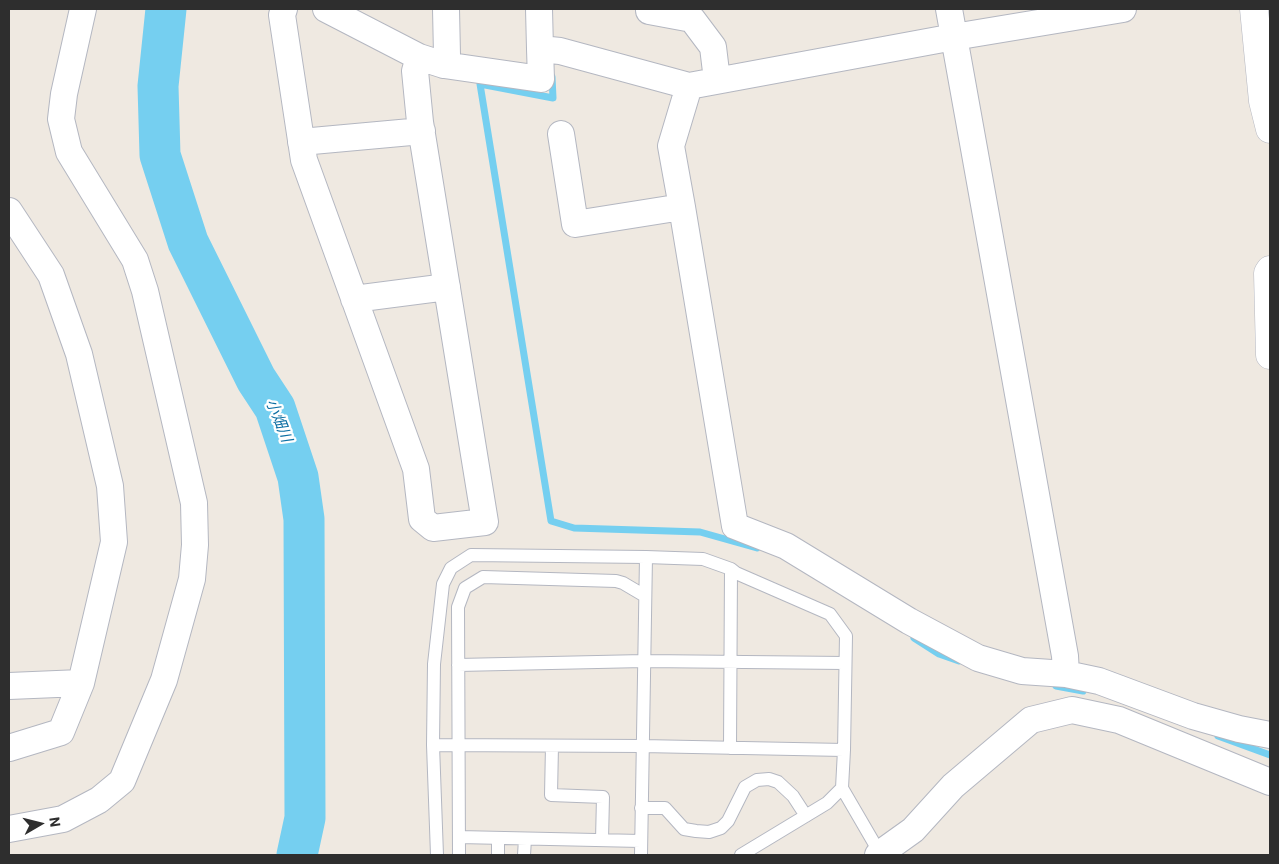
<!DOCTYPE html>
<meta charset="utf-8">
<style>
body{margin:0}
#map{position:relative;width:1279px;height:864px;overflow:hidden;background:#efe9e1;font-family:Roboto,sans-serif}
canvas{display:block}
.frame{position:absolute;inset:0;border:10px solid #2e2e2e;pointer-events:none}
.north{position:absolute;left:15px;top:799px;width:50px;height:50px;-webkit-text-stroke:4px #fff;paint-order:stroke;rotate:82deg;font-size:14px;font-weight:700;line-height:20px;text-align:center;color:#2e2e2e}
.north::after{content:'';display:block;margin:auto;width:18px;height:22px;background:#2e2e2e;clip-path:polygon(50% 0,100% 100%,50% 72%,0 100%)}
</style>
<div id="map">
<canvas width="1279" height="864"></canvas>
<div class="frame"></div>
<div class="north">N</div>
</div>
<script>
const context = document.querySelector('canvas').getContext('2d');
context.lineJoin = 'round';
const shape = rows => new Path2D(rows.map(r => 'M' + r).join(''));
function stroke(path, color, width, dash) { context.strokeStyle = color; context.lineWidth = width; context.lineCap = dash ? 'butt' : 'round'; context.setLineDash(dash || []); context.stroke(path); }
function label(font, color, halo, rows, align = 'center') {
  context.font = font + ' Roboto,"Noto Sans JP",sans-serif'; context.lineWidth = 4.5; context.setLineDash([]); context.textBaseline = 'middle'; context.strokeStyle = halo; context.fillStyle = color; for (const [text, x, y, turn = 0] of rows) {
    context.save(); context.translate(x, y); context.rotate((+turn || 0) * Math.PI / 180); context.textAlign = isNaN(turn) ? turn : align; if (halo) context.strokeText(text, 0, 0); context.fillText(text, 0, 0); context.restore();
  }
}
stroke(shape([
 [552,77,553,98,480,84,551,521,574,528,700,532,757,548],
 [914,638,939,654,959,661],
 [1056,686,1083,691],
 [1218,736,1270,755]
]), '#75cff0', 7);
stroke(shape([
 [166,9,158,86,160,155,188,242,256,379,275,408,298,477,304,519,305,818,297,855]
]), '#75cff0', 41);
const service = shape([
 [458,665,644,661,845,663],
 [433,745,642,746,844,750],
 [552,746,551,795,603,797,602,840],
 [730,748,731,569],
 [842,788,881,855],
 [641,808,665,808,684,829,696,831,709,832,721,828,728,821,745,787,757,780,769,779,778,782,793,796,806,816],
 [459,837,641,841],
 [437,855,433,745,434,664,443,584,451,568,471,555,646,557,703,559,731,569,736,573,830,614,846,636,844,750,842,788,827,803,741,855],
 [459,855,458,607,465,588,483,577,616,581,623,583,645,596],
 [498,855,498,838],
 [524,855,525,839],
 [641,855,646,557]
]);
const minor = shape([
 [284,9,282,15,304,160,416,469,422,519,433,528,485,522,420,122,415,71,419,57,444,65,541,79,540,49],
 [326,9,419,57],
 [539,9,540,49,560,51,689,86,954,37,1123,9],
 [649,9,649,11,692,19,713,47,717,80],
 [949,9,1065,656,1066,674,1099,681,1193,716,1239,729,1270,735],
 [444,65,447,55,446,9],
 [689,86,671,146,682,207,735,526,786,546,909,621,978,658,1022,671,1066,674],
 [561,134,575,224,682,207],
 [301,142,422,131],
 [9,211,51,275,79,354,110,486,114,542,81,683,61,732,9,748],
 [354,299,447,287],
 [9,686,81,683],
 [9,829,63,819,99,800,122,781,164,680,192,579,195,545,194,503,145,291,135,260,69,152,61,119,64,94,83,9],
 [878,855,913,830,953,786,1031,720,1072,710,1119,720,1270,782]
]);
const tertiary = shape([
 [1270,270,1268,273,1270,355]
]);
const secondary = shape([
 [1254,9,1263,101,1270,129]
]);
stroke(service, '#b4b7c1', 14);
stroke(minor, '#b4b7c1', 28);
stroke(tertiary, '#b4b7c1', 29);
stroke(secondary, '#b4b7c1', 29);
stroke(service, '#fff', 12);
stroke(minor, '#fff', 26);
stroke(tertiary, '#fff', 28);
stroke(secondary, '#fff', 28);
label('italic 15px', '#0d6fa3', '#fff', [
 ["小畑川",278,421,68]
]);
</script>
